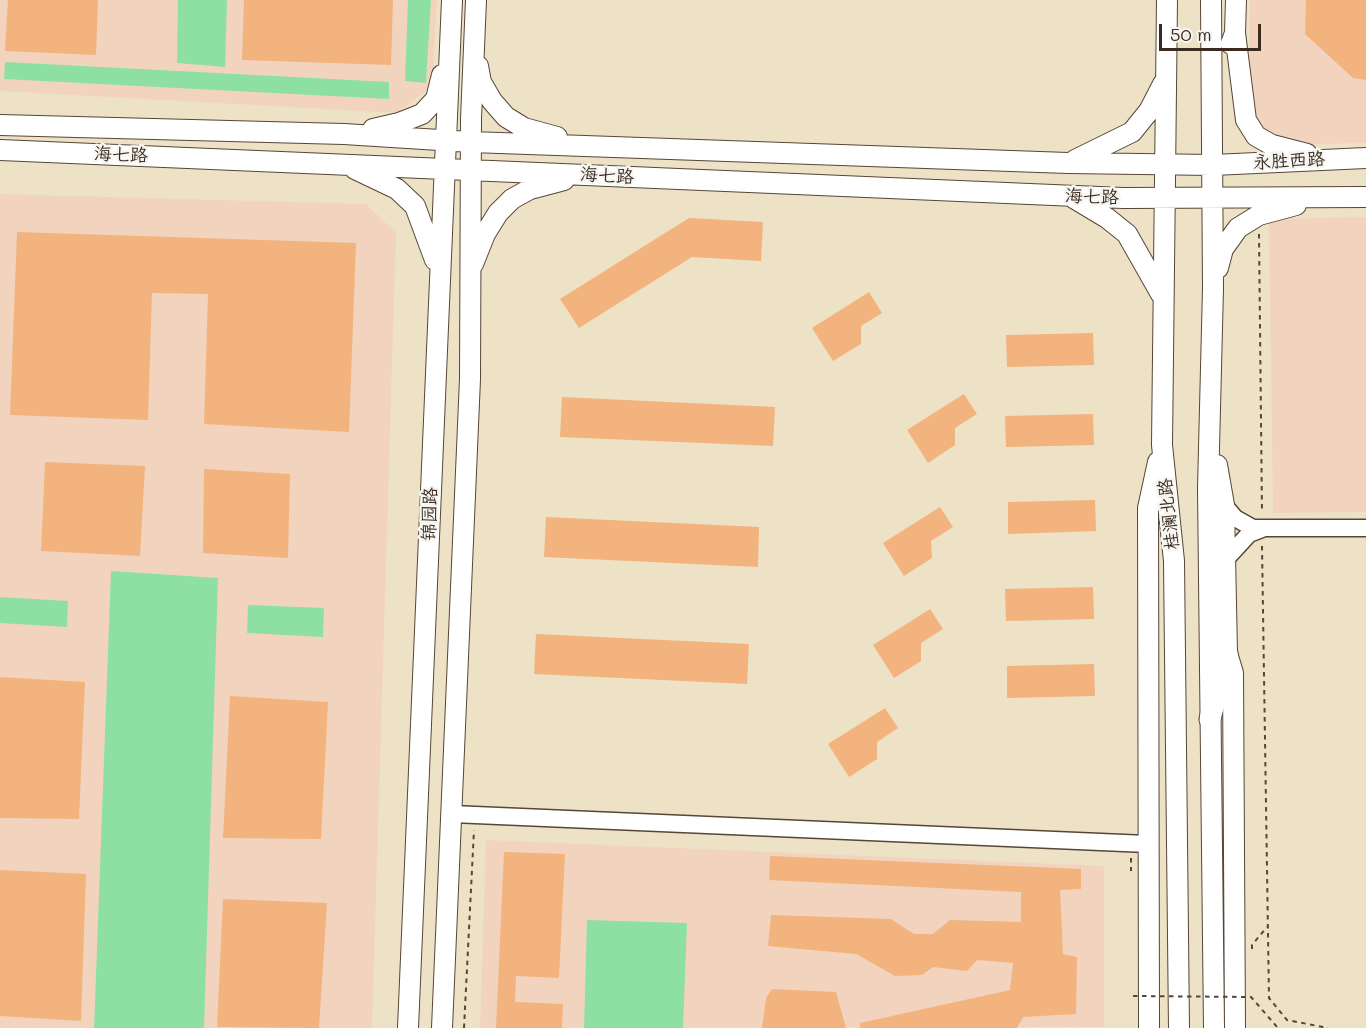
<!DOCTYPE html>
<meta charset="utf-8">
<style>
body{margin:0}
#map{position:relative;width:1366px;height:1028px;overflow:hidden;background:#ede2c5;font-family:Mali,sans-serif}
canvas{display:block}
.scale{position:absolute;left:1159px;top:24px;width:102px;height:27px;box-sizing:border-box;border:3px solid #3b2a1e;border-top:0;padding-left:8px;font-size:18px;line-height:21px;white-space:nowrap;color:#3b2a1e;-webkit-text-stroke:4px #f6f6f2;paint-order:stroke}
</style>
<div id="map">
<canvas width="1366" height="1028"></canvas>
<div class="scale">50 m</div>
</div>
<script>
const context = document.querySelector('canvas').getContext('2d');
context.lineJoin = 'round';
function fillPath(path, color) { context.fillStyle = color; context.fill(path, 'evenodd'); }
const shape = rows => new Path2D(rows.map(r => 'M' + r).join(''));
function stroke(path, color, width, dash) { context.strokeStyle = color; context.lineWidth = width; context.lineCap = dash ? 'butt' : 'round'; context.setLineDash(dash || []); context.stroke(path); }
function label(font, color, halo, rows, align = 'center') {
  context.font = font + ' Mali,"LXGW WenKai TC",sans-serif'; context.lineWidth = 5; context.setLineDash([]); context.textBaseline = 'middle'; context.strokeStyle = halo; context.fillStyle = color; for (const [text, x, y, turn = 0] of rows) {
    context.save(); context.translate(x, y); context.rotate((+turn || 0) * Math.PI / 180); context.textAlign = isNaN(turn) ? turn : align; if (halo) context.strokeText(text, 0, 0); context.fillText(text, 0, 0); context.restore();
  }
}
fillPath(shape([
 [0,0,437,0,432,87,396,113,0,91],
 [1250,0,1366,0,1366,143,1309,144,1274,140,1255,120,1249,101],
 [0,194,366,204,396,233,372,1028,0,1028],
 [1366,217,1366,512,1273,513,1269,219],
 [486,840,1104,866,1104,1027,480,1028]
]), '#f2d4be');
fillPath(shape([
 [178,0,227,0,225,67,177,63],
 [408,0,431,0,426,83,405,81],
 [5,62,389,82,389,99,4,79],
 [111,571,218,578,204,1028,94,1028],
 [0,597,68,601,67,627,0,623],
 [248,605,324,608,323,637,247,633],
 [587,920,687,923,683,1028,584,1028]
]), '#8de0a1');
fillPath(shape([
 [8,0,98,0,96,55,5,51],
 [244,0,393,0,391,65,242,60],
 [1306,0,1366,0,1366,80,1353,78,1305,34],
 [689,218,763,222,761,261,692,257,579,328,560,299],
 [17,232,356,243,349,432,204,424,208,294,152,293,148,420,10,415],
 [869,292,882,313,861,326,861,344,833,361,812,328],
 [1093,333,1094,365,1007,367,1006,335],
 [964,394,977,414,955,428,955,445,928,463,907,430],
 [562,397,775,407,773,446,560,437],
 [1093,414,1094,445,1006,447,1005,416],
 [45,462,145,466,140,556,41,551],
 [204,469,290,474,288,558,203,553],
 [1095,500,1096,531,1008,534,1008,502],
 [940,507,953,527,931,541,932,558,904,576,883,543],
 [546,517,759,527,758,567,544,557],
 [1093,587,1094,619,1006,621,1005,589],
 [930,609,943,629,921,643,921,661,894,678,873,645],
 [536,634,749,644,747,684,534,674],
 [1094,664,1095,696,1007,698,1007,666],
 [0,677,85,682,79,819,0,818],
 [230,696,328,702,321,839,223,838],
 [885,708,898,728,877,742,877,759,849,777,828,744],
 [504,852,565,854,559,978,516,976,515,1002,563,1004,562,1028,496,1028],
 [770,856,1081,869,1081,889,1060,890,1063,954,1077,957,1076,1014,1023,1017,1017,1028,860,1028,860,1023,1010,990,1013,963,977,960,967,971,933,967,922,975,895,976,856,954,768,946,771,915,891,919,914,934,933,934,950,920,1021,922,1021,892,769,880],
 [0,870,86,874,81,1021,0,1016],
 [223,899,327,903,319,1028,217,1027],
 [772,989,836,992,846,1028,762,1028,766,998]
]), '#f2b37f');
const tertiary = shape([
 [1224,505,1235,518,1253,528,1366,528],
 [1225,560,1249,534,1262,529],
 [452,814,1147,844]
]);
const secondary = shape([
 [1167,0,1162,445,1174,561,1179,1028],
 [1211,0,1213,288,1208,488,1214,1028],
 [1235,33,1246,120,1256,136,1272,145,1307,154],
 [1231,44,1235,33,1236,0],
 [478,66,481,82,492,101,506,117,524,128,557,137],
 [0,125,344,134,471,142,1068,163,1213,165,1366,158],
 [373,129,399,123,422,114,436,99,442,75],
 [0,150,1123,198,1366,197],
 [1075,160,1132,132,1149,111,1163,84],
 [355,169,397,189,415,206,435,260],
 [1072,197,1107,218,1127,234,1161,294],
 [473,264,485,234,498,213,512,199,530,189,564,180],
 [1218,268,1223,249,1238,228,1259,215,1296,205],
 [1217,465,1224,505,1227,653,1233,673,1235,1028],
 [408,1028,452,0],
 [442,1028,470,379,471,119,476,0],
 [1149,1028,1148,508,1158,462]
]);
const primary = shape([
 [1210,719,1227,653]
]);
stroke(tertiary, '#564637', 19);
stroke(secondary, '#564637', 22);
stroke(primary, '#564637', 23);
stroke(shape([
 [1259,234,1262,513],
 [1262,546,1269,998,1287,1020,1328,1028],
 [1131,858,1131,871],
 [1252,949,1252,945,1267,927],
 [464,1028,474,830]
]), '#564637', 2, [4.5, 4.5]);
stroke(tertiary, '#fff', 16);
stroke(secondary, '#fff', 20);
stroke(primary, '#fff', 21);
stroke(shape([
 [1133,996,1251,997,1278,1028]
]), '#564637', 2, [4.5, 4.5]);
label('18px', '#3b2a1e', '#f6f6f2', [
 ["海七路",121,155,2],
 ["永胜西路",1289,161,-3],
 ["海七路",607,176,3],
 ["海七路",1092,197,2],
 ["锦园路",430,514,-88],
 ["桂澜北路",1169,514,-96]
]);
</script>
